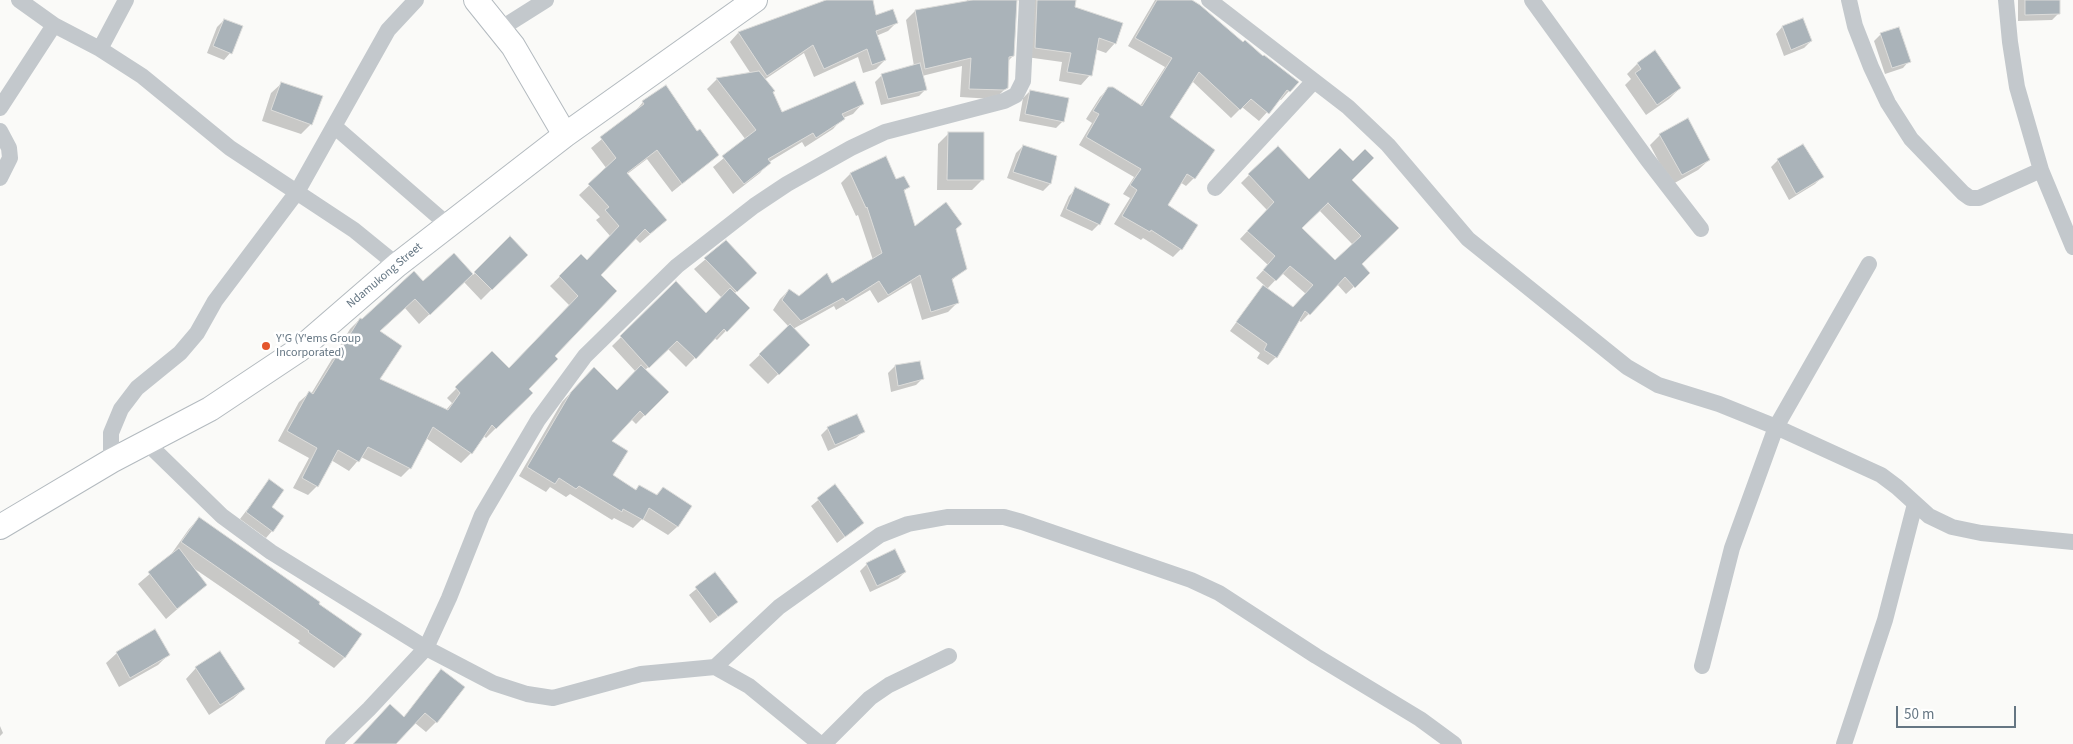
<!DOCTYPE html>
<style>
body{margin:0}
#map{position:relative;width:2073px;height:744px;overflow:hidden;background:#fafaf8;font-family:"Source Sans 3",sans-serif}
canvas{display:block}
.scale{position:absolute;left:1896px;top:706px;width:120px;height:22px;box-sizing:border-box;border:2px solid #657683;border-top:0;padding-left:6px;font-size:15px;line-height:18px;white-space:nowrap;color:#657683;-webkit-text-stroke:4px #fff;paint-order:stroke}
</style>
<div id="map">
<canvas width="2073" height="744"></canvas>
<div class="scale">50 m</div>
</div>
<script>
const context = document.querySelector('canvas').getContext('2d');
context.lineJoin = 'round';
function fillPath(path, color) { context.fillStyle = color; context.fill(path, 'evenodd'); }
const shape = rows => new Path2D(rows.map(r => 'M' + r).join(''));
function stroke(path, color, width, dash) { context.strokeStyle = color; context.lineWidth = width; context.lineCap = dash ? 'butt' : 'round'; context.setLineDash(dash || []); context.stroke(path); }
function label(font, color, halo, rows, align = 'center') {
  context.font = font + ' "Source Sans 3",sans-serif'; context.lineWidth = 5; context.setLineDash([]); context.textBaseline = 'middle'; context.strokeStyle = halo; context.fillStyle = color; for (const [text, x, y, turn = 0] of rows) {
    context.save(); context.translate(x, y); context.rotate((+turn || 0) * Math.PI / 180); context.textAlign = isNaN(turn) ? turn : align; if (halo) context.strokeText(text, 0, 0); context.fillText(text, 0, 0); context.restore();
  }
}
fillPath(shape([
 [830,0,872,0,875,17,897,22,888,31,876,36,885,60,876,69,863,73,858,57,814,77,804,53,764,80,781,114,863,103,853,114,843,118,833,129,805,147,802,142,769,162,760,173,733,194,713,167,746,140,707,89,717,79,751,74,730,42,738,33],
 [967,0,1074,0,1073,8,1115,43,1106,53,1095,49,1090,75,1081,85,1059,81,1062,62,1026,57,1023,1,1016,0,1013,56,1008,61,1007,87,997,97,993,99,960,97,962,66,922,76,926,89,919,96,881,105,875,82,882,75,914,66,906,20,915,11,967,2],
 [1155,0,1189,0,1243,43,1297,82,1281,100,1279,99,1259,121,1242,107,1231,118,1192,81,1169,118,1194,178,1186,186,1180,182,1166,205,1181,249,1173,257,1143,238,1141,240,1114,224,1130,198,1123,194,1134,177,1079,145,1092,123,1086,119,1100,97,1109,88,1140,106,1165,67,1128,46],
 [2018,0,2059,0,2059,13,2052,20,2018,21],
 [1803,19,1811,41,1804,48,1784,56,1776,34,1782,27],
 [224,20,230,53,224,60,207,53,217,27],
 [1881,34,1909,61,1903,68,1885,74,1874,41],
 [1637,64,1680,88,1669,99,1646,115,1625,85,1631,79,1627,74],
 [282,83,311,124,301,134,262,121,271,93],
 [1030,91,1063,121,1056,128,1019,121,1023,98],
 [643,102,697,133,718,155,672,192,647,159,626,175,656,229,640,243,635,238,600,275,553,356,528,389,531,393,486,438,483,435,471,453,461,463,426,438,410,468,401,477,361,457,349,471,331,460,317,486,308,495,293,488,309,458,278,441,299,402,309,393,311,394,350,329,360,319,362,320,423,283,454,254,473,275,510,238,526,255,481,300,464,282,419,324,405,308,379,332,378,380,446,410,452,403,447,398,492,353,509,370,570,306,550,286,581,256,587,261,611,237,596,220,600,217,579,195,607,169,591,148,634,113],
 [948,134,983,179,972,190,937,190,938,144],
 [1660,135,1709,160,1698,170,1671,185,1650,145],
 [1023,146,1055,157,1050,184,1043,191,1007,178,1016,153],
 [886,157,896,180,908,187,903,192,914,228,955,230,966,268,951,281,957,303,948,312,922,320,911,283,878,303,870,290,836,310,834,306,793,329,808,345,768,384,749,365,789,327,773,310,780,299,789,290,799,297,831,285,873,260,858,215,856,216,841,183,850,174],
 [1778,160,1822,177,1815,184,1789,200,1771,167],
 [1249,175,1309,181,1350,180,1397,228,1360,264,1360,281,1346,294,1337,284,1301,322,1298,320,1276,357,1268,365,1257,358,1260,353,1230,331,1256,295,1265,286,1256,278,1268,265,1240,239,1267,210,1241,183],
 [1319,210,1353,245,1335,262,1300,228],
 [1282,273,1306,294,1293,308,1267,289],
 [1076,189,1099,224,1092,231,1060,216,1069,196],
 [726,242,755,273,734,294,748,308,717,340,714,338,686,367,668,349,645,370,667,392,636,424,631,419,610,441,612,476,635,490,639,487,656,495,663,489,690,506,677,527,668,535,642,519,633,528,614,518,612,520,570,494,566,497,550,487,546,492,519,476,562,402,585,377,617,391,636,372,612,346,676,283,706,315,722,298,694,269],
 [895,366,923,378,916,385,891,392,888,373],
 [828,428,863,432,856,438,828,451,821,435],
 [269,481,272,531,266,538,240,519],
 [835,486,855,529,837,543,811,506],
 [199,518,360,634,344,658,334,668,298,643,300,641,192,567,205,585,166,619,138,584,173,554,172,553,189,529],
 [867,564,905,572,898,579,870,592,860,571],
 [715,574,730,608,710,623,689,595],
 [117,653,168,655,158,665,119,687,106,663],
 [196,668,244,689,233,699,209,715,186,679],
 [441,670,436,722,426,732,415,723,395,744,355,744,403,718],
 [0,726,3,733,0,736]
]), '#0003');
const building = shape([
 [826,0,873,0,876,15,893,9,898,23,876,31,886,60,872,65,867,49,824,69,813,45,767,76,738,32,826,0],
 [972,0,1017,0,1014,56,1009,57,1008,88,1004,90,969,89,971,58,925,69,915,10,972,0],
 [1037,0,1076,0,1075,7,1123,23,1116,44,1099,38,1092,76,1067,72,1071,53,1035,48,1037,0],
 [1157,0,1192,0,1200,5,1243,42,1245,40,1263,56,1264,55,1299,82,1290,92,1287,90,1269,114,1251,99,1240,110,1199,72,1170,117,1215,150,1195,179,1187,174,1168,205,1198,225,1182,250,1151,230,1150,232,1122,216,1137,190,1130,185,1141,169,1086,137,1099,114,1093,111,1108,87,1113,87,1142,106,1172,58,1135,38,1157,0],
 [2025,0,2060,0,2060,14,2025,15,2025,0],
 [1803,18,1812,41,1791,50,1782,26,1803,18],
 [224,19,243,26,232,54,213,46,224,19],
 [1899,27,1911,62,1892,68,1880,33,1899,27],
 [1655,50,1681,88,1657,105,1635,73,1641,69,1637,63,1655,50],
 [920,63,927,90,888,99,881,74,920,63],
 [759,71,775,91,773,92,782,112,855,81,864,104,842,114,845,119,816,138,813,133,768,159,771,163,744,184,722,156,756,130,716,78,759,71],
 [281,82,323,96,312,125,271,110,281,82],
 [666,85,697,131,700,129,719,155,682,184,657,150,627,173,667,220,650,234,645,229,601,275,617,291,555,356,558,359,529,389,533,393,496,429,492,425,472,454,433,427,411,469,368,447,359,462,338,450,318,487,302,478,317,448,287,431,309,391,313,394,360,318,362,319,414,271,423,281,454,253,473,274,430,315,415,299,380,331,402,346,380,379,448,410,460,393,455,387,492,351,509,368,578,296,559,276,581,254,587,260,619,226,605,210,609,207,588,184,616,158,600,137,644,104,642,101,666,85],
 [1030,90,1069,98,1064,122,1025,114,1030,90],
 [1688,118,1710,160,1682,175,1659,134,1688,118],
 [948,132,984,132,984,180,947,180,948,132],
 [1803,144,1824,177,1796,194,1777,159,1803,144],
 [1023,145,1057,156,1051,184,1013,172,1023,145],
 [1278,146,1309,179,1340,148,1353,161,1365,149,1374,158,1352,180,1399,228,1362,264,1370,273,1355,288,1345,277,1310,315,1305,311,1277,358,1264,350,1267,344,1236,322,1263,285,1293,307,1313,285,1290,266,1276,281,1263,270,1275,256,1247,231,1274,202,1248,174,1278,146],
 [1328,203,1361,236,1335,260,1302,228,1328,203],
 [886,156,896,179,904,176,910,187,904,190,915,226,946,202,962,224,956,229,967,269,952,279,959,303,931,312,920,275,888,295,879,281,846,302,843,298,801,321,782,300,789,289,799,296,827,273,832,283,882,253,867,207,866,208,850,173,886,156],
 [1075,187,1110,204,1100,225,1066,209,1075,187],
 [510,236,528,255,492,290,474,272,510,236],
 [726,240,757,273,737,292,704,258,726,240],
 [676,281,706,313,730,288,750,308,727,332,724,329,696,359,677,341,649,368,620,336,676,281],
 [790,324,810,345,779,375,759,354,790,324],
 [920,361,924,379,898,386,895,365,920,361],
 [641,365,669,392,645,416,640,411,612,441,628,451,613,475,636,490,639,485,657,495,663,487,692,506,678,527,649,508,643,520,623,509,622,512,579,486,576,489,559,478,555,484,527,467,571,392,594,367,617,390,641,365],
 [857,414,865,432,835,445,827,427,857,414],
 [269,479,284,490,272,507,284,516,273,532,246,512,269,479],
 [835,484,864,523,845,537,817,498,835,484],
 [199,517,320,602,319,604,362,634,345,658,308,632,309,631,181,542,199,517],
 [179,548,207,585,177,609,148,572,179,548],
 [895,549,906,572,877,586,866,563,895,549],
 [715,572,738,602,718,617,695,587,715,572],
 [155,629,170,655,130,678,116,652,155,629],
 [220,651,245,689,220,705,195,667,220,651],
 [441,669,465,687,437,723,425,713,396,744,353,744,390,704,404,717,441,669]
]);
fillPath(building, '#aab3b9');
stroke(building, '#dcdcda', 1);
const secondary = shape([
 [476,0,513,46,565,135],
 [0,527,111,461,210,409,300,349,397,265,565,135,755,0]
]);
stroke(secondary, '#b3babf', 26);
stroke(shape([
 [19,0,54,25,100,49,142,76,230,148,354,230,397,265],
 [1209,0,1348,107,1388,145,1468,239,1627,367,1658,385,1719,404,1776,427,1881,475,1897,487,1929,516,1952,527,1981,533,2073,542],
 [1532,0,1647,159,1701,229],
 [1849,0,1855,26,1871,67,1888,103,1911,139,1963,193,1970,198,1979,198,2041,170],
 [2006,0,2010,42,2017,87,2041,170,2073,247],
 [500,29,546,0],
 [100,49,126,0],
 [0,108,54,25],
 [334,126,448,225],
 [0,131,9,148,10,158,0,178],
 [1215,188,1314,81],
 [146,442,222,516,271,552,426,648,493,683,527,694,553,698,641,674,715,667,749,686,820,744],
 [111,461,111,433,121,409,137,388,180,353,197,333,215,301,297,192,388,30,416,0],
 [1702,666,1732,548,1776,427,1869,264],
 [715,667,779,607,880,535,908,524,947,517,1004,517,1022,522,1191,580,1219,593,1316,656,1420,719,1454,744],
 [333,744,369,709,426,648,449,598,482,515,538,420,585,356,677,266,754,206,787,184,851,148,885,132,1004,101,1016,95,1023,81,1027,0],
 [824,744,870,698,889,685,949,656],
 [1844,744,1885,620,1915,504]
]), '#c3c8cc', 16);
stroke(secondary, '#fff', 24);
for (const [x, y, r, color] of [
 [266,346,5,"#e4572e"]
]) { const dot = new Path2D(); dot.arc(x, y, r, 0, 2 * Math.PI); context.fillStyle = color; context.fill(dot); stroke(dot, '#fff', 2); }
label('12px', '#657683', '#fff', [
 ["Ndamukong Street",385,276,-40]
]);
label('12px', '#657683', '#fff', [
 ["Y'G (Y'ems Group",276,339],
 ["Incorporated)",276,353]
], 'left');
</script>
